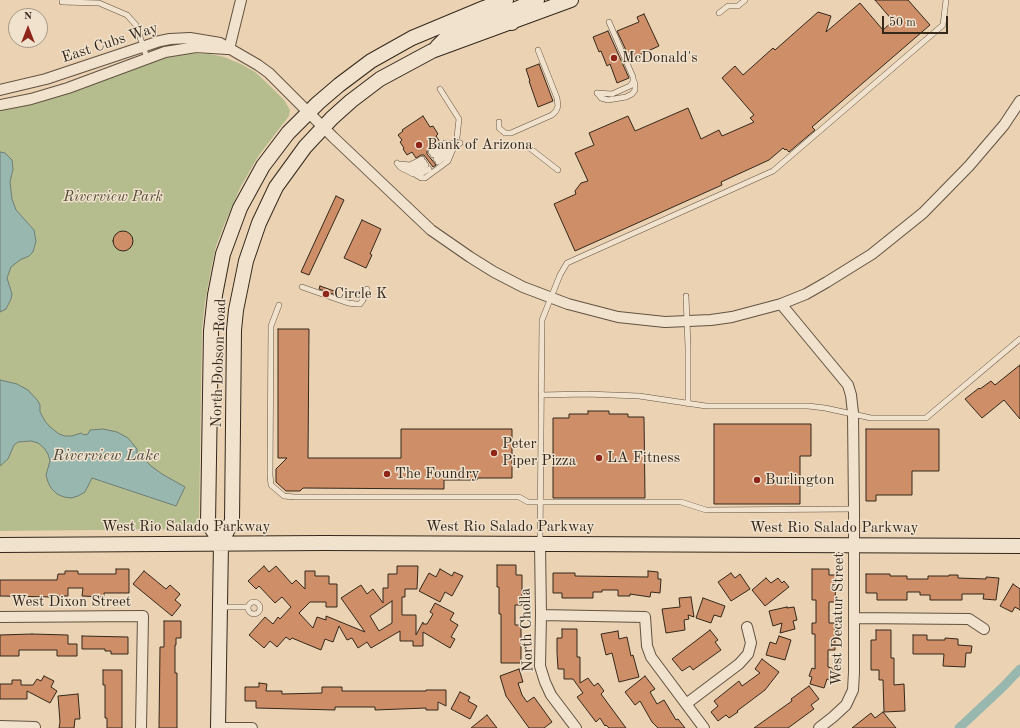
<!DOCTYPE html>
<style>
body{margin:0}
#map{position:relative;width:1020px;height:728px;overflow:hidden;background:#ead2b3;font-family:"Old Standard TT",serif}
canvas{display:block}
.north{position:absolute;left:8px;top:8px;width:40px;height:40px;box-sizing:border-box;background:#f1e2ce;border:1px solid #a59886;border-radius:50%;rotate:0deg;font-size:11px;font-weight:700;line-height:16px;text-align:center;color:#34281b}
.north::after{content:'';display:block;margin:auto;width:14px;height:18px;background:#8f2418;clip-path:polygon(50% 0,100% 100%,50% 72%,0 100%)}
.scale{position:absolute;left:882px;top:16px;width:66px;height:18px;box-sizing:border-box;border:2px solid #34281b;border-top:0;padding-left:5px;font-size:12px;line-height:14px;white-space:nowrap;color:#34281b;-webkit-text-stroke:3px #f1e2ce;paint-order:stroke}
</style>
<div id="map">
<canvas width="1020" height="728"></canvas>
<div class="north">N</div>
<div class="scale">50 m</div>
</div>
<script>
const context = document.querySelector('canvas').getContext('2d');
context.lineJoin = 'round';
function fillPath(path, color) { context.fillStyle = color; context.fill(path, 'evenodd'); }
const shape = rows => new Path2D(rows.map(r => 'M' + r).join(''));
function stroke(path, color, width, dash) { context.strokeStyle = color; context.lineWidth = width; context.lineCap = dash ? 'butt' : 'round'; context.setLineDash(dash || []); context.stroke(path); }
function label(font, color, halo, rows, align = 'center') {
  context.font = font + ' "Old Standard TT",serif'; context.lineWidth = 3; context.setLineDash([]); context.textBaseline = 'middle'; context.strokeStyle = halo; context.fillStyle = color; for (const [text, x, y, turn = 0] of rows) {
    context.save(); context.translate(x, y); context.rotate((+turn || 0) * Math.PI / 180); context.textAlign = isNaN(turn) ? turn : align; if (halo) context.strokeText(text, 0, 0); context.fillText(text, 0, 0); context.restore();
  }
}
fillPath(shape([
 [186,53,210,54,224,57,241,64,255,72,271,87,284,100,290,110,289,116,259,155,240,188,224,225,216,246,211,269,205,302,202,329,199,521,196,527,190,529,0,531,0,109,52,98,170,55]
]), '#b5bd8e');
const water = shape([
 [0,152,5,153,12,160,13,169,10,182,12,199,16,210,34,230,36,241,33,252,29,256,20,260,11,267,7,278,12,294,11,299,6,309,0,312,0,152],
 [0,380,17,384,28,390,38,401,40,405,40,412,45,421,49,426,59,434,65,436,72,436,81,433,84,435,88,434,90,430,103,429,117,432,128,438,137,449,137,453,140,456,143,458,151,466,162,474,185,487,176,506,92,478,85,492,78,496,71,498,64,497,57,494,51,488,48,482,46,475,50,461,48,454,44,448,38,443,31,441,18,442,14,445,8,459,0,466,0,380]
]);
fillPath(water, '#98b7af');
stroke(water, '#707e74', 1);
stroke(shape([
 [959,728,1003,687,1020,669]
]), '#98b7af', 9);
const building = shape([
 [875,0,908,0,930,25,812,127,815,130,789,152,786,149,785,150,783,148,769,160,721,182,722,185,575,251,554,204,576,194,575,191,581,183,588,181,575,153,594,145,589,133,628,116,635,131,688,108,701,139,719,130,722,136,754,122,750,118,754,115,722,78,735,66,743,75,773,48,775,50,818,12,831,16,826,32,860,3,883,30,893,21,875,0],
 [644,14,659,46,630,59,617,31,639,22,637,17,644,14],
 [608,31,629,78,617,83,610,64,607,66,601,51,599,52,593,37,608,31],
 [539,64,553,101,538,107,529,81,530,81,526,69,539,64],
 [423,116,430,127,433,126,438,134,436,136,440,142,427,151,427,154,436,165,433,167,424,155,421,155,416,158,412,152,407,155,403,149,404,148,400,142,402,140,398,135,403,131,402,130,423,116],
 [336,196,344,200,309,275,301,272,336,196],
 [362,220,381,229,370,254,372,255,366,268,344,258,362,220],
 '113 241a10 10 0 1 1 20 0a10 10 0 1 1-20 0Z',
 [320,286,337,292,336,295,319,289,320,286],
 [278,329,309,329,308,458,401,458,401,429,512,429,512,478,477,478,477,480,444,480,444,489,303,488,300,491,286,491,276,482,276,469,287,458,278,458,278,329],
 [1020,365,1020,419,1004,400,982,418,965,399,979,388,980,389,991,381,995,385,1020,365],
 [588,411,609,411,609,414,628,414,628,417,644,417,645,498,553,498,553,418,569,418,569,414,588,414,588,411],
 [714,424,811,424,811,456,800,456,800,504,714,504,714,424],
 [866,429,939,429,939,471,912,471,912,495,876,495,876,501,866,501,866,429],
 [497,565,516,565,516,575,522,575,522,605,515,605,515,625,521,625,521,663,501,663,501,614,499,614,499,587,497,587,497,565],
 [264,566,269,572,276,566,292,584,296,580,305,589,305,571,315,571,315,576,329,576,329,584,337,584,337,607,326,607,326,602,310,602,299,613,313,628,317,617,326,620,326,616,365,632,341,598,361,585,367,594,373,589,383,603,383,588,388,588,388,574,397,574,397,566,418,566,417,589,405,589,405,597,402,597,402,615,416,615,416,635,423,622,423,624,427,624,433,614,430,612,435,603,454,613,450,620,458,625,451,637,455,639,450,648,423,632,423,646,413,646,413,641,400,641,400,631,371,648,367,642,358,648,352,638,347,640,339,626,333,642,325,639,321,650,292,638,290,640,286,637,277,647,270,641,264,648,249,635,265,617,273,624,278,617,280,619,291,607,282,597,275,603,259,586,256,589,248,581,264,566],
 [392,601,392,623,379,631,370,616,392,601],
 [116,569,129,569,129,593,104,593,104,597,82,596,83,588,68,588,68,596,54,596,54,597,0,596,0,580,57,580,58,574,65,574,65,571,78,571,78,574,116,574,116,569],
 [440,569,452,576,454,572,463,576,452,596,445,592,440,602,419,591,429,573,436,577,440,569],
 [812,569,829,569,829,575,836,575,835,602,829,602,829,623,835,623,835,650,828,650,828,667,835,669,832,681,827,679,824,688,810,684,812,677,809,676,812,668,815,669,815,634,812,634,812,623,816,623,816,600,812,600,812,569],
 [144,571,166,589,170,585,180,594,175,600,181,605,172,616,133,584,144,571],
 [648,571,658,572,658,579,661,579,660,593,651,592,650,597,630,594,630,596,618,596,618,590,602,590,602,592,593,592,593,598,562,598,562,593,553,593,553,573,575,573,575,576,648,577,648,571],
 [731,573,735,578,740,574,750,589,731,601,718,582,731,573],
 [866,574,890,574,890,576,907,576,907,579,928,579,928,576,949,576,949,575,958,575,958,578,986,579,986,577,999,578,996,600,983,599,984,594,962,594,962,600,930,600,930,595,920,595,920,592,907,592,907,600,877,600,877,593,866,593,866,574],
 [766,578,771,583,778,578,782,583,784,581,789,587,765,606,752,590,766,578],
 [1013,584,1020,589,1020,610,1015,607,1012,612,1000,606,1013,584],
 [691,597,694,617,688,615,689,619,684,620,685,630,666,633,662,609,680,607,679,598,691,597],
 [703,598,725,606,721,617,714,615,711,623,696,618,703,598],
 [787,607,787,608,794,607,797,620,793,621,795,629,780,633,782,623,773,626,769,611,787,607],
 [164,621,181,621,181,638,176,638,176,645,175,645,175,673,177,673,177,728,159,728,160,647,164,647,164,621],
 [562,629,577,629,577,657,580,657,580,683,588,678,594,686,598,683,604,691,601,694,626,728,609,728,606,725,605,726,600,718,596,722,577,697,583,693,573,679,564,679,564,669,558,669,557,652,557,638,562,638,562,629],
 [710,630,718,640,715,642,721,650,693,670,690,666,682,671,672,659,710,630],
 [876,630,891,630,891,658,894,658,894,685,904,684,905,711,884,712,883,680,879,680,879,670,871,670,871,640,876,640,876,630],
 [618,631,619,639,627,637,631,656,633,655,639,677,619,682,612,653,606,655,601,634,618,631],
 [32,634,68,635,68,644,77,644,77,656,57,656,57,650,19,650,19,656,0,656,0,635,32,634],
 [913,635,927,635,927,640,945,640,945,638,958,639,958,645,972,646,971,653,966,653,965,667,943,666,944,654,913,654,913,635],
 [82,636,128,637,128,654,111,654,111,651,105,651,105,649,82,649,82,636],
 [779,636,791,640,785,660,766,655,770,642,776,644,779,636],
 [762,659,779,672,765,690,737,711,738,712,729,718,726,715,718,721,711,712,718,706,714,701,739,681,742,686,760,673,755,669,762,659],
 [519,669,523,682,518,683,522,695,527,702,534,697,552,722,544,728,529,728,506,696,500,676,519,669],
 [103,670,122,670,122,728,107,728,107,718,105,718,105,685,103,685,103,670],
 [44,676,54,681,51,687,57,691,50,703,27,691,27,699,0,699,0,684,12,684,12,680,21,680,21,685,33,685,37,679,41,681,44,676],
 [645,676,655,689,650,692,657,704,664,700,676,720,678,719,685,728,658,728,652,722,640,701,635,705,625,692,645,676],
 [259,683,267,684,266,691,282,691,282,694,322,693,322,687,342,687,342,691,426,691,426,690,446,690,446,706,438,702,438,710,426,710,426,708,375,710,375,707,335,707,335,710,256,708,256,701,245,701,245,687,259,687,259,683],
 [809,686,819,699,811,705,814,709,788,728,754,728,792,701,791,699,809,686],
 [460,692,470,697,468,701,477,706,470,719,451,709,460,692],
 [78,694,80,719,75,719,74,728,59,728,60,722,58,696,78,694],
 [883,712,896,728,852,728,871,713,875,718,883,712],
 [487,715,497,728,471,728,487,715]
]);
fillPath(building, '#cd8e68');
stroke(building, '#34281b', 1);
const lane = shape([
 [62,0,62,2,99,3,127,15,136,25,147,58],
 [719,13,728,6,738,6,745,0],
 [440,89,459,119,457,137],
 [597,93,612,94,630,86,633,82,633,77,609,22],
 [597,93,601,98,608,100,626,97,632,94,635,90,635,84,633,79],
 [499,122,499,128,505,133,511,133,552,115,556,111,558,106,557,98,538,50],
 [527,146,558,170],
 [431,152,445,143],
 [433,155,439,152,447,144,460,143],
 [436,159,441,155,447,148],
 [438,162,445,157,449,150],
 [397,163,400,167,405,170,411,169,424,162],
 [400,164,410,165,422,159],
 [406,170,413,174,426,165],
 [416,175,418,176,429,169],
 [418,176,421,178,425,178,444,164,448,161,453,149,460,143],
 [302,287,348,303,356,304,360,304,363,300,367,289],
 [686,296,688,347,688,404],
 [279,305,271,326,270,475,271,485,284,496,295,497,519,497,528,502,681,502,706,510,854,509],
 [541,395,586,394,639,396,706,406,808,406,825,408,871,418,926,418,1020,339],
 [540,544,542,320,560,275,567,263,773,171,943,25,946,0],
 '248 608a6 6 0 1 1 12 0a6 6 0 1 1-12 0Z',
 [221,607,248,607]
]);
const street = shape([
 [229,49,241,0],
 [0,90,46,79,160,41,170,39,190,38,220,43,258,65,269,73,333,137,431,230,470,257,494,272,523,287,568,304,618,317,665,322,711,320,732,317,781,304,806,294,827,282,872,254,923,213,969,166,1004,125,1020,101],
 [0,105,31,99,68,88,165,52,196,47,227,49],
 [781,304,848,385,851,395,853,413,854,509,854,672,853,690,846,705,833,717,819,728],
 [540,544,541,615,540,666,545,682,551,695,576,728],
 [541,615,645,617,647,646,651,657,704,728],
 [0,617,143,616,141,728],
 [854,618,969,619,984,629],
 [686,704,739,664,748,654,751,643,747,627],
 [0,726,35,727],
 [218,728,252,728]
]);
const secondary = shape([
 [512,23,513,15,516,9,537,0],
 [437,47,450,34,498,16,503,9,505,1],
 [221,543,208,523,211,331,215,295,223,254,240,208,263,166,288,133,318,103,339,85,371,61,412,38,484,8,506,0],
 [0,545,324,543,1020,546],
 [218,728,221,543,232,521,234,330,236,310,246,261,259,223,276,187,305,147,332,118,351,101,380,79,432,51,571,0]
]);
stroke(lane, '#625241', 6);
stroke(street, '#625241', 12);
stroke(secondary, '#34281b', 16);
stroke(lane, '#f1e2ce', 5);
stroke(street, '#f1e2ce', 10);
stroke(secondary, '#f1e2ce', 14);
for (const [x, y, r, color] of [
 [614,58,4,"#8f2418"],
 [419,145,4,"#8f2418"],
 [326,294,4,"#8f2418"],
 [494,453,4,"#8f2418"],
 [599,458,4,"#8f2418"],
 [387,474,4,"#8f2418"],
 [757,480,4,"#8f2418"]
]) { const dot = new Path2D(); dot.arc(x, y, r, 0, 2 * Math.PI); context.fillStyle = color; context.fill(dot); stroke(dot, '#f1e2ce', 1.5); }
label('15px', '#34281b', '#f1e2ce', [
 ["East Cubs Way",110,43,-18],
 ["North Dobson Road",219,363,-88],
 ["West Rio Salado Parkway",186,527],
 ["West Rio Salado Parkway",510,527],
 ["West Rio Salado Parkway",834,528],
 ["West Dixon Street",71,602],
 ["West Decatur Street",838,619,-89],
 ["North Cholla",527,630,-92]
]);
label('15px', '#34281b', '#f1e2ce', [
 ["McDonald's",622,58],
 ["Bank of Arizona",427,145],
 ["Circle K",334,294],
 ["Peter",502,444],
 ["Piper Pizza",502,461],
 ["LA Fitness",607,458],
 ["The Foundry",395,474],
 ["Burlington",765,480]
], 'left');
label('italic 15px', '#544d38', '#f1e2ce', [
 ["Riverview Park",113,197]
]);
label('italic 16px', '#4d4c40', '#f1e2ce', [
 ["Riverview Lake",106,456]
]);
</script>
